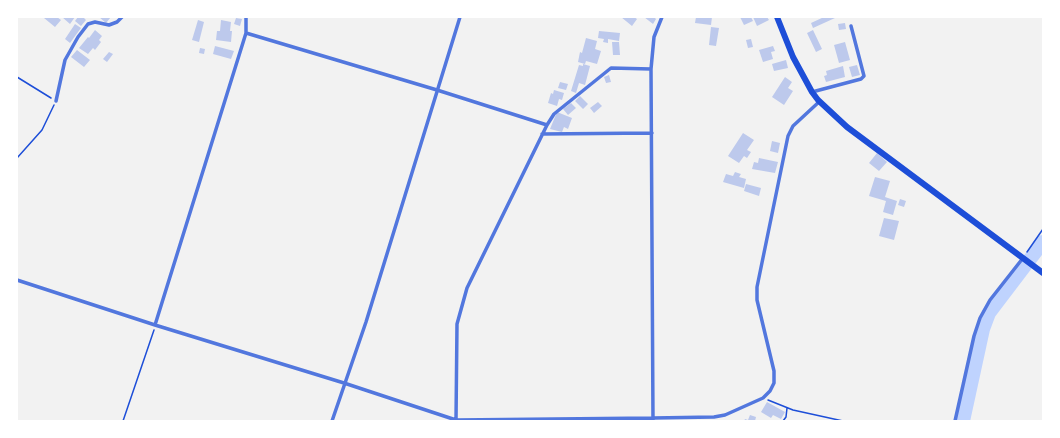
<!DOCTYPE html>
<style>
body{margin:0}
#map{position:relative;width:1060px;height:438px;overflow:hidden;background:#f2f2f2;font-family:"PT Sans Narrow",sans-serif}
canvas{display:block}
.frame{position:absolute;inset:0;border:18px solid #fff;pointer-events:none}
</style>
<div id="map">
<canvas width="1060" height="438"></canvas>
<div class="frame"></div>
</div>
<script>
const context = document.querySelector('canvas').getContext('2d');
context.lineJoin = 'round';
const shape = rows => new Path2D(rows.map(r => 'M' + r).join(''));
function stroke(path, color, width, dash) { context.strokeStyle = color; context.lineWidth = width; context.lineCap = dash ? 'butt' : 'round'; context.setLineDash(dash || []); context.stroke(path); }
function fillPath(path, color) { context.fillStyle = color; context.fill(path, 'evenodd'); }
stroke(shape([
 [963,421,983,329,989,313,1043,242]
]), '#bfd3fe', 14);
fillPath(shape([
 [45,17,57,17,61,20,55,27,44,18],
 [62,17,75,17,70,24],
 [78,17,83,17,86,20,81,26,75,21],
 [99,17,111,17,106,23],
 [621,17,634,17,637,19,632,26],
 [644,17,654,17,656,19,653,24],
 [696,17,712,17,711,25,695,23],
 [740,17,751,17,753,21,744,25],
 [753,17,767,17,769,20,757,26],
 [824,17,835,17,835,18,813,28,811,23],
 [236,18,242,19,240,26,234,24],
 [198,20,204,22,199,42,192,40],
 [221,20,231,22,230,31,232,31,231,42,216,40,217,31,220,31],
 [845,23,846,29,839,30,838,24],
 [75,24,81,28,70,43,65,39],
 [711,27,719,28,716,46,709,45],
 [95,30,102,36,99,40,101,42,95,50,93,48,88,54,79,48,88,37,89,38],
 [813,30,822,49,816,52,807,33],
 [599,31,620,33,619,41,608,39,608,43,603,42,604,39,598,38],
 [586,38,597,41,595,49,601,51,597,64,586,61,585,64,578,62,580,52,582,53],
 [751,39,753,47,748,48,746,40],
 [612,42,619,42,620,55,613,55],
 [845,42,850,60,839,63,834,45],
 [215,46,234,51,231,59,213,54],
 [773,46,775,51,771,52,773,59,763,62,759,50],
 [200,48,205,49,204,54,199,53],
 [77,50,90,60,84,67,71,57],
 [109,52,113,54,107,62,103,59],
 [786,60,788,68,774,71,772,64],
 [583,64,590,66,585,85,579,83,576,93,571,91,579,65,583,66],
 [857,65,860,75,852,77,849,67],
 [843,66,845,77,826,82,824,76,827,75,826,71],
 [609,75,611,82,606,83,604,77],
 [785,77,792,82,788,88,793,91,784,105,772,97],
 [560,82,568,84,566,90,558,88],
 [554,90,564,93,562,100,559,99,557,106,548,103,551,93,553,94],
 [580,96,588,104,583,109,575,101],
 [598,102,602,106,594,113,590,108],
 [571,103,576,108,568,115,563,109],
 [557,112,572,118,568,129,564,127,562,132,550,129],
 [743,133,754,140,747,150,751,152,747,158,744,156,739,163,728,156],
 [772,141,780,143,778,153,770,151],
 [877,153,887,162,879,171,869,163],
 [759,158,778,162,775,173,752,169,754,162,758,163],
 [735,172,741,174,739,177,746,179,744,188,723,182,726,174,733,176],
 [875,177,890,181,885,197,897,201,893,215,883,212,886,201,869,196],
 [746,184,761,188,759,196,744,191],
 [900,199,906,201,904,207,898,205],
 [884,218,899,221,894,240,879,236],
 [767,402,785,412,781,419,773,415,771,418,761,412],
 [750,415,756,417,755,421,744,421,745,419,748,420]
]), '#bdc9ec');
stroke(shape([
 [17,77,51,98],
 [17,158,42,130,54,105],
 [1027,252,1043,229],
 [768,400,793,410,843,421],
 [123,421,154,330],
 [783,421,786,417,787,408]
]), '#1d4ed8', 1.5);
stroke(shape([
 [246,33,437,90,547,125],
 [812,92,861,79,864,76,851,26],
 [56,101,65,60,78,37,88,24,95,22,109,25,117,22,122,17],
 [542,134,652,133],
 [17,280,155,325,344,383,456,420,653,418,714,417,725,415,763,398,770,391,774,383,774,371,757,300,757,287,788,136,793,126,820,101],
 [155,325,246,33,246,17],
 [456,420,457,324,467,288,547,125,554,114,611,68,651,69],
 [332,421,366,322,460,17],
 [653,421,651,69,654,37,662,17],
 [955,421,974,336,980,318,990,300,1023,258]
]), '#5277de', 3.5);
stroke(shape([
 [777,17,793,57,812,92,818,100,847,127,1043,273]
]), '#1d4ed8', 6);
</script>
